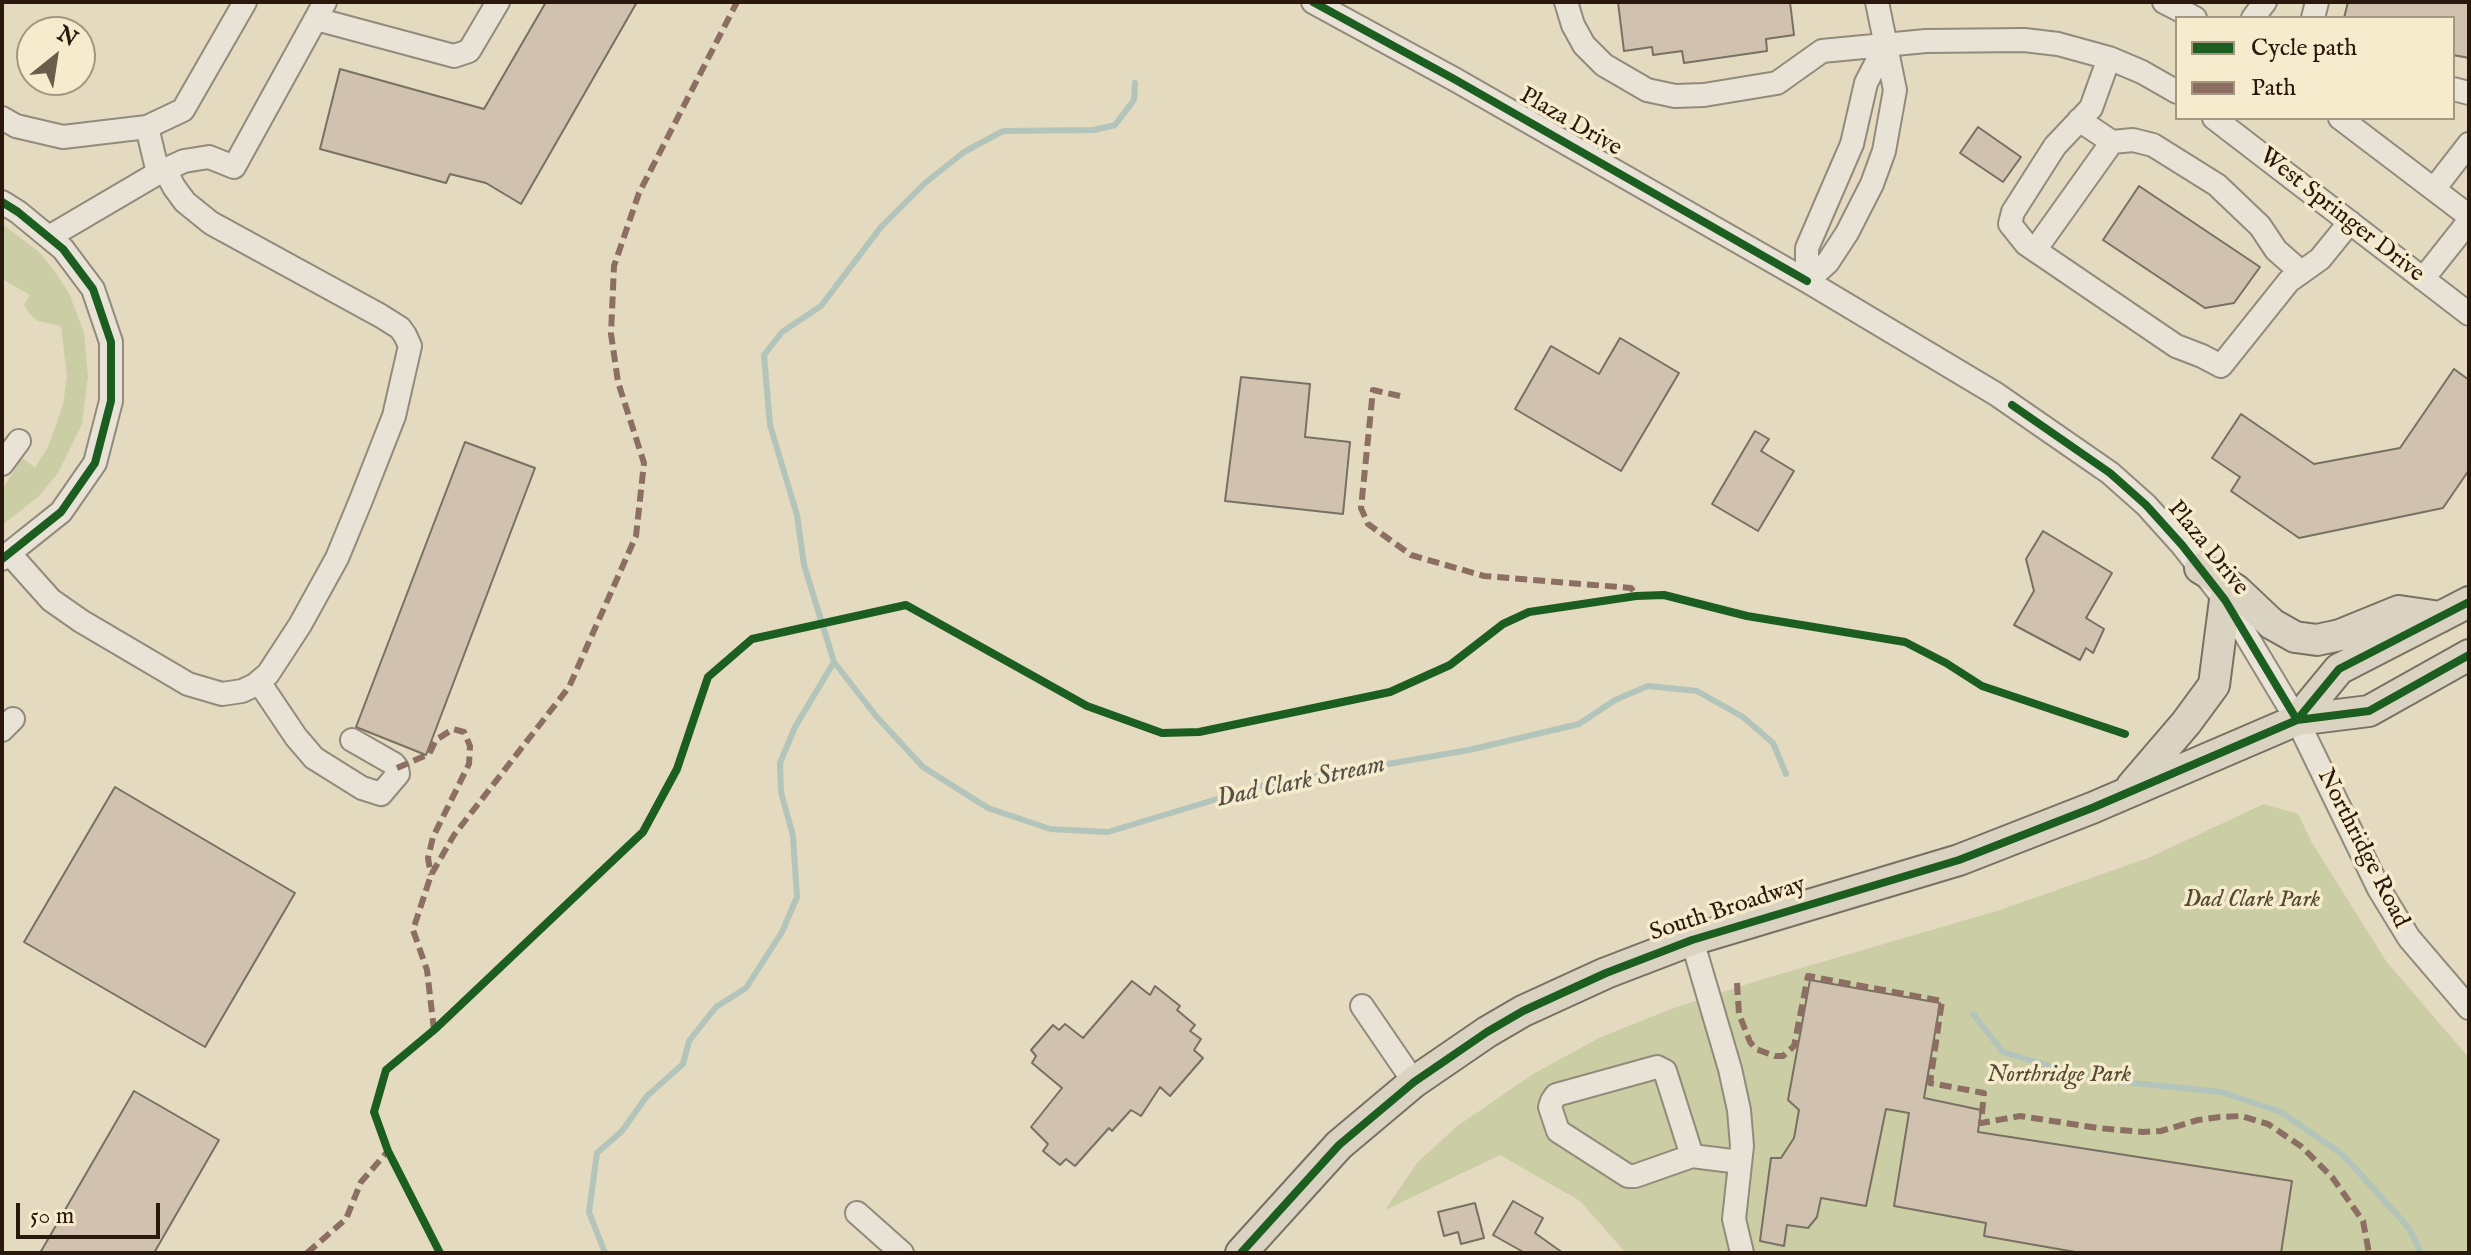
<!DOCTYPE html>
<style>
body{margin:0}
#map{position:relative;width:2471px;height:1255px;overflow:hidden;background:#e3dac0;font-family:"IM FELL English",serif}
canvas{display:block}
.frame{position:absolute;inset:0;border:4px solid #2a180c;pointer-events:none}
.legend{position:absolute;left:2175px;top:16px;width:280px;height:104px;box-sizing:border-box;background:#f6ebcd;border:2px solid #a49780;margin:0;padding:10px 14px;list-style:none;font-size:24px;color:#2a180c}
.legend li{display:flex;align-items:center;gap:16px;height:40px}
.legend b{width:40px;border:2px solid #a49780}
.north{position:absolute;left:16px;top:16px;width:80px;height:80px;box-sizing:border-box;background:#f6ebcd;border:2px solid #a49780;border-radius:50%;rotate:30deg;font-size:22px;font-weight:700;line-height:32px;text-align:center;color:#2a180c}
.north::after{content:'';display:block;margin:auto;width:28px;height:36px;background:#6b5c4b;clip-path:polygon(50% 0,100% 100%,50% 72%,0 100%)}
.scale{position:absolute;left:16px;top:1203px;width:144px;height:36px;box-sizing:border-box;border:4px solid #2a180c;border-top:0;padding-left:10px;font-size:24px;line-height:28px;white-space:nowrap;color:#2a180c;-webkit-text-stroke:6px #f6ebcd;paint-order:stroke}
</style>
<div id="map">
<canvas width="2471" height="1255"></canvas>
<div class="frame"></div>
<ul class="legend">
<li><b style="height:10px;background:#1b5e20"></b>Cycle path</li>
<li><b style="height:10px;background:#8d6e63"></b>Path</li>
</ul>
<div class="north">N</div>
<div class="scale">50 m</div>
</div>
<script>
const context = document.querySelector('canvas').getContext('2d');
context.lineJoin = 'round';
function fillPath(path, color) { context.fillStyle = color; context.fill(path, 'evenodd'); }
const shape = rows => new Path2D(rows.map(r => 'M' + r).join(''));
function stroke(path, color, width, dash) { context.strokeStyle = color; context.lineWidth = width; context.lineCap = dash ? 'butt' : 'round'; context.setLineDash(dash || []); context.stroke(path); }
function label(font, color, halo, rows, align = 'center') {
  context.font = font + ' "IM FELL English",serif'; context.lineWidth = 7; context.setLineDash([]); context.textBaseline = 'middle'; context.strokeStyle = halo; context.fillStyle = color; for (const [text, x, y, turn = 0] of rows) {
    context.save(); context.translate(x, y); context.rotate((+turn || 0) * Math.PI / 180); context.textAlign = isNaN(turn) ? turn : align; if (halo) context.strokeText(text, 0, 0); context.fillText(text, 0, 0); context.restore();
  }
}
fillPath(shape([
 [2,224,38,251,53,269,69,293,84,333,88,376,82,424,58,473,38,497,2,525,2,490,20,460,24,459,35,468,48,447,63,405,67,376,61,326,38,321,28,312,24,305,30,295,2,279],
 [2264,804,2298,814,2312,843,2386,961,2469,1058,2469,1253,1626,1253,1580,1201,1500,1155,1385,1210,1417,1163,1456,1127,1533,1074,1599,1038,1671,1009,1760,980,1997,911,2148,858]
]), '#cbcda4');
stroke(shape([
 [834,662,876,716,923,767,988,808,1050,829,1108,832,1260,786,1469,750,1579,724,1615,700,1648,686,1697,691,1743,717,1773,743,1786,774],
 [1973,1014,2003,1052,2093,1079,2221,1092,2281,1112,2343,1155,2409,1228,2421,1253],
 [605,1253,589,1212,597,1153,622,1131,647,1096,683,1064,689,1041,716,1007,746,988,782,932,797,897,793,836,781,792,780,763,795,727,834,662,804,565,797,515,770,425,764,355,782,332,821,306,881,227,925,183,964,152,1003,131,1094,130,1115,125,1134,100,1135,83]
]), '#b3c4ba', 6);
const building = shape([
 [546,2,637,2,521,204,486,183,450,174,446,183,320,149,340,69,484,109,546,2],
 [1618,2,1790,2,1794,35,1766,39,1767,51,1684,63,1682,51,1653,55,1652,47,1624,51,1618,2],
 [2348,2,2469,2,2469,58,2453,55,2453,18,2344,18,2348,2],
 [1978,127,2021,157,2003,182,1960,153,1978,127],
 [2139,186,2260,267,2234,303,2205,308,2103,240,2139,186],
 [1620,338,1679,373,1621,471,1515,409,1551,346,1599,374,1620,338],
 [2454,369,2469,380,2469,470,2443,508,2299,538,2231,491,2240,477,2212,458,2241,414,2314,464,2400,448,2454,369],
 [1241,377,1310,384,1305,437,1350,442,1343,514,1225,501,1241,377],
 [1755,431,1769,439,1761,451,1794,471,1758,531,1712,504,1755,431],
 [465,442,535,468,426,755,356,727,465,442],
 [2043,531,2112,573,2086,618,2104,629,2093,653,2086,648,2080,660,2014,625,2034,591,2026,559,2043,531],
 [115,787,295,893,205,1047,24,942,115,787],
 [1810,980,1940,1003,1924,1098,1981,1110,1978,1132,2292,1181,2281,1253,2081,1253,1984,1236,1986,1223,1894,1206,1909,1113,1886,1109,1866,1206,1821,1198,1817,1217,1808,1228,1787,1225,1784,1246,1760,1241,1771,1158,1781,1158,1794,1138,1799,1110,1788,1100,1810,980],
 [1132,981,1150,995,1155,986,1180,1006,1177,1010,1195,1025,1190,1031,1201,1039,1194,1050,1203,1058,1170,1096,1160,1087,1141,1116,1131,1110,1112,1131,1109,1128,1075,1166,1066,1159,1060,1165,1043,1151,1048,1144,1031,1127,1062,1088,1032,1063,1036,1056,1031,1050,1053,1025,1059,1030,1065,1024,1083,1038,1132,981],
 [134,1091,219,1140,154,1253,40,1253,134,1091],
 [1513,1201,1543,1218,1535,1233,1563,1253,1525,1253,1493,1235,1513,1201],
 [1475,1203,1484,1238,1461,1244,1458,1232,1444,1236,1438,1212,1475,1203]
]);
fillPath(building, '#d1c2b0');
stroke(building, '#787062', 2);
const minor = shape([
 [1313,2,1454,79,1807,281,1996,394,2110,473,2146,505,2182,545,2225,600,2297,720,2379,889,2409,938,2469,1008],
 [1566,2,1573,25,1584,45,1604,65,1647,90,1675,96,1704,95,1777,83,1822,51,1926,41,2024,40,2058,44,2109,58,2142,72,2177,92],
 [2164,2,2195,18],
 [2253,18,2265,2],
 [2313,18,2317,2],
 [316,19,454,56,469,51,498,2],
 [2109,58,2091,108,2055,146,2013,212,2010,224,2026,244,2176,346,2202,356,2221,366,2289,281,2320,259,2350,222],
 [2453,89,2469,93],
 [2,118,16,126,63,137,147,127],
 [2214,118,2469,314],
 [2340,118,2469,216],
 [2112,142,2133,140,2153,145,2217,185,2260,226,2276,250,2301,272],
 [158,173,184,161,209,157,234,167,325,2],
 [2434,189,2469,144],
 [2,202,18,212,63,249,93,289,111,342,111,401,95,463,61,512,2,559],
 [49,237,158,173,147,127,183,110,245,2],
 [2035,250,2112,142,2079,120],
 [2423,279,2469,221],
 [1807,281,1828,262,1847,233,1872,184,1884,151,1895,90,1877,2],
 [1807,281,1807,248,1852,144,1866,83,1885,46],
 [2,464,19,441],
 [9,553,51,600,81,621,188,684,222,694,242,691,255,685,268,674,300,625,337,558,361,500,394,416,410,346,405,335,400,328,381,316,211,223,185,202,174,187,165,170],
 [259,682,296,737,314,758,362,788,381,794,398,774,397,768,394,764,352,740],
 [2,730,13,719],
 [1692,940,1730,1069,1739,1110,1742,1146,1734,1219,1742,1253],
 [1362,1006,1414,1082],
 [1692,1156,1665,1071,1657,1067,1556,1095,1552,1101,1550,1107,1558,1131,1628,1176,1635,1176,1692,1156,1740,1162],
 [857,1213,902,1253]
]);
const major = shape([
 [2200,568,2236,590,2272,624,2295,637,2317,640,2340,635,2399,611,2440,617],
 [2297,720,2339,669,2469,602],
 [2132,786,2186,723,2214,685,2225,600],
 [1241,1253,1339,1145,1414,1082,1487,1032,1523,1011,1606,973,1692,940,1959,860,2092,808,2297,720,2369,711,2469,655]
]);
stroke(minor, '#928a7b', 26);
stroke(major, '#787062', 34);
stroke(minor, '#e8e3d6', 22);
stroke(major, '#dbd3c1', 30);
stroke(shape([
 [1400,396,1373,390,1361,508,1368,524,1411,555,1484,576,1631,588,1634,592],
 [397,768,429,754,436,740,453,729,464,732,470,746,469,764,433,837,428,858,431,875],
 [1737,983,1739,1014,1750,1042,1756,1049,1775,1056,1783,1056,1794,1046,1808,976,1942,1001,1930,1083,1984,1093,1981,1123,2020,1116,2098,1128,2143,1132,2161,1131,2198,1120,2220,1117,2241,1116,2268,1124,2302,1147,2332,1177,2363,1221,2369,1253],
 [434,1030,427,970,413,930,431,875,454,835,569,687,636,536,644,463,618,382,611,334,614,266,639,193,737,2],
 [307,1253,346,1219,361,1182,388,1151]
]), '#8d6e63', 6, [12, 6]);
stroke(shape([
 [1313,2,1454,79,1807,281],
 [2,202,18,212,63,249,93,289,111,342,111,401,95,463,61,512,2,559],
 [2012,405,2110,473,2146,505,2182,545,2225,600,2297,720],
 [2297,720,2339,669,2469,602],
 [440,1253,388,1151,374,1112,386,1070,434,1030,643,832,677,769,708,677,752,639,906,605,1087,706,1162,733,1199,732,1390,692,1450,665,1503,624,1529,612,1636,596,1664,595,1747,616,1905,642,1946,663,1982,686,2125,734],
 [1241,1253,1339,1145,1414,1082,1487,1032,1523,1011,1606,973,1692,940,1959,860,2092,808,2297,720,2369,711,2469,655]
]), '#1b5e20', 8);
label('24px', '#2a180c', '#f6ebcd', [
 ["Plaza Drive",1570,123,30],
 ["West Springer Drive",2341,216,38],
 ["Plaza Drive",2207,549,51],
 ["Northridge Road",2362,849,63],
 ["South Broadway",1728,910,-18]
]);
label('italic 24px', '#554b33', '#f6ebcd', [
 ["Dad Clark Park",2252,901],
 ["Northridge Park",2059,1076]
]);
label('italic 26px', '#535148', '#f6ebcd', [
 ["Dad Clark Stream",1301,783,-12]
]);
</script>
